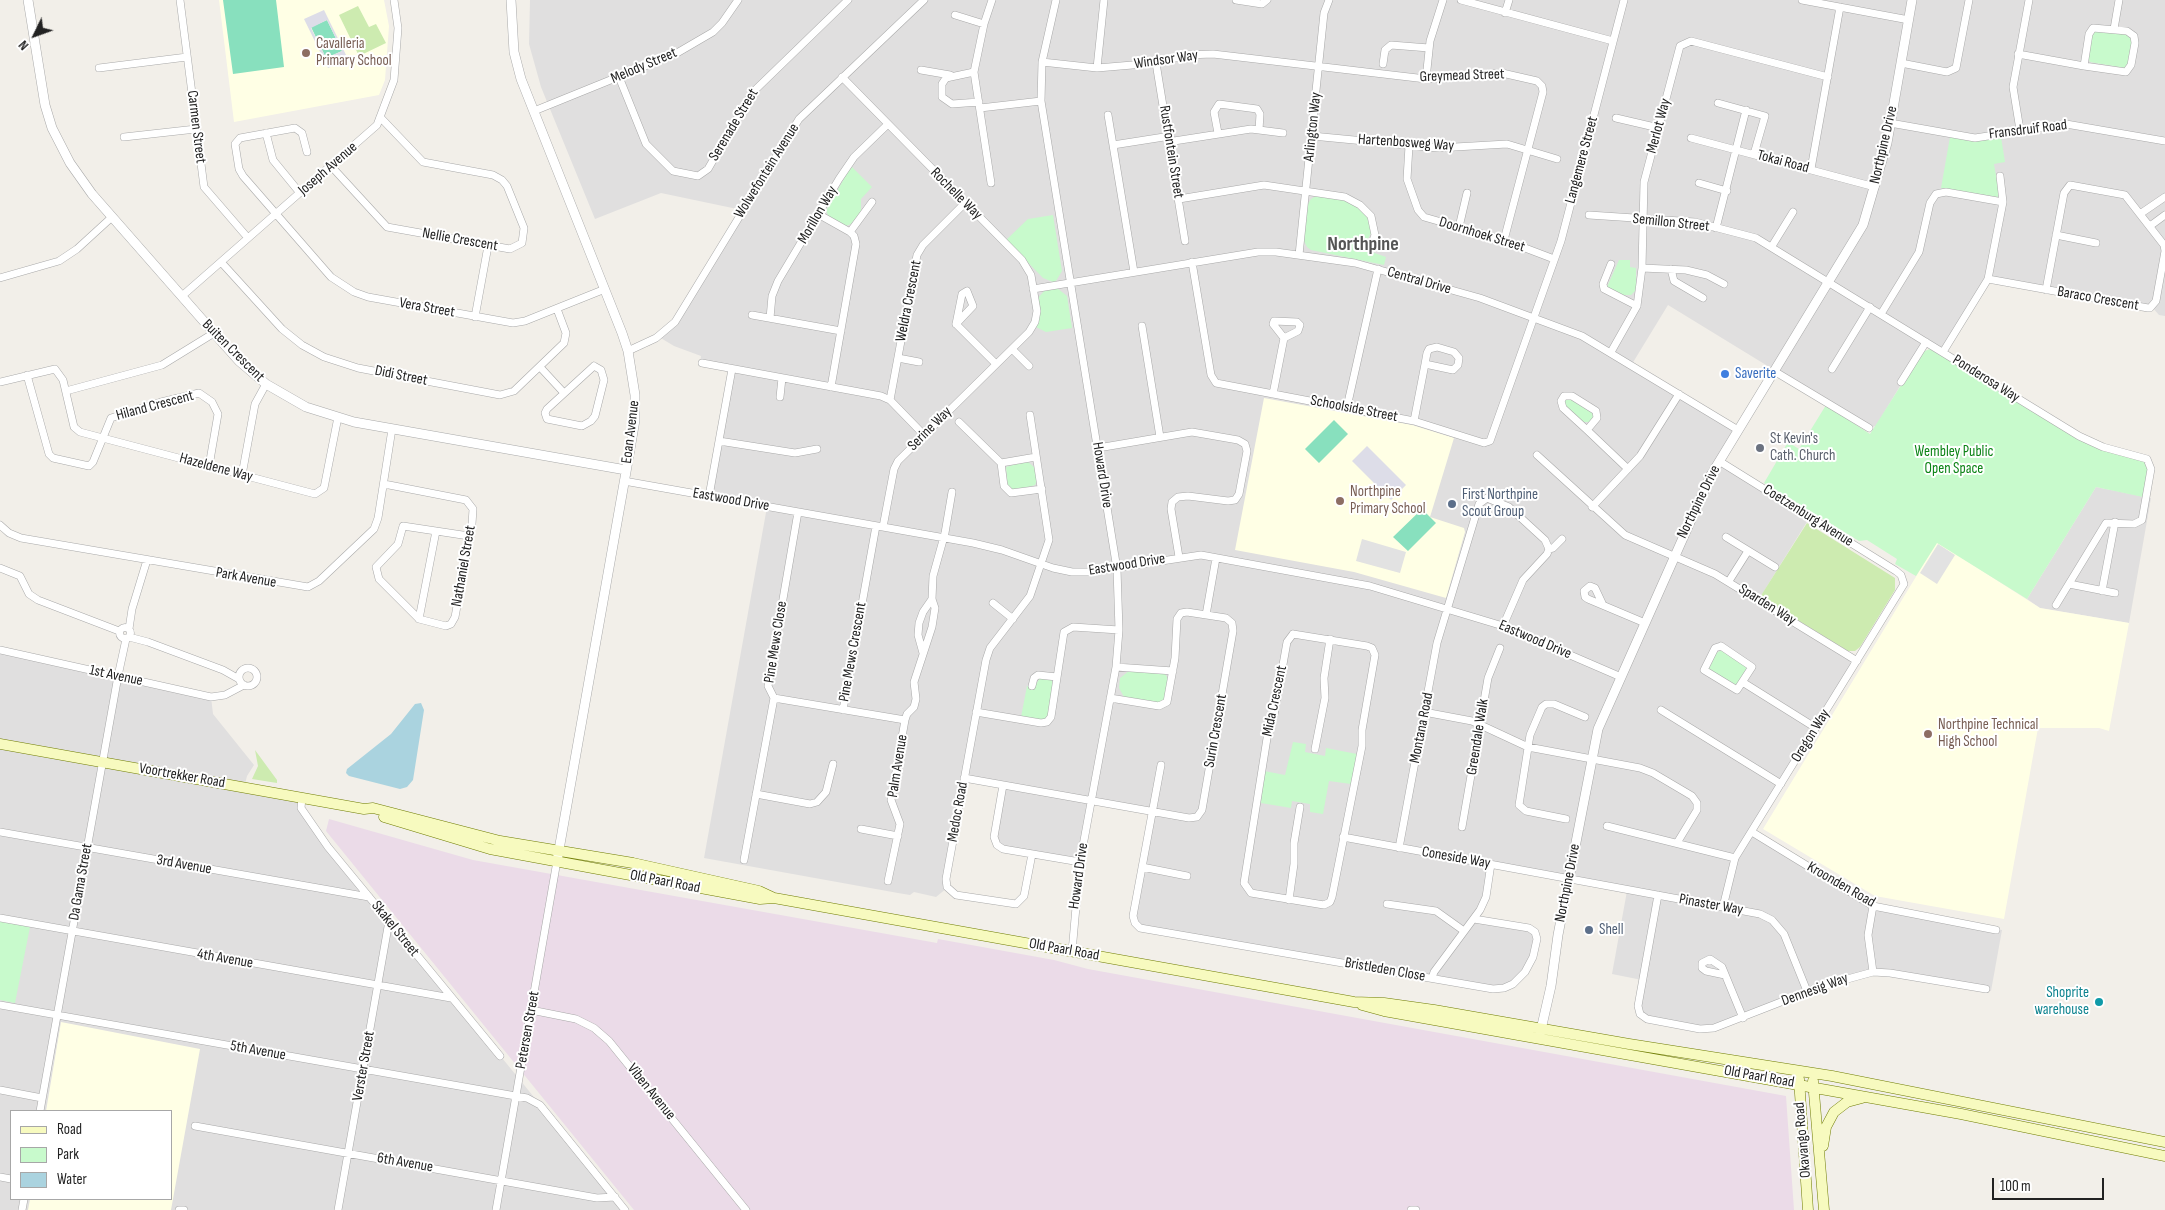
<!DOCTYPE html>
<style>
body{margin:0}
#map{position:relative;width:2165px;height:1210px;overflow:hidden;background:#f2efe9;font-family:"Sofia Sans Condensed",sans-serif}
canvas{display:block}
.legend{position:absolute;left:10px;top:1110px;width:162px;height:90px;box-sizing:border-box;background:#fff;border:1px solid #a7a7a7;margin:0;padding:6px 9px;list-style:none;font-size:15px;color:#222}
.legend li{display:flex;align-items:center;gap:10px;height:25px}
.legend b{width:25px;border:1px solid #a7a7a7}
.north{position:absolute;left:10px;top:10px;width:50px;height:50px;-webkit-text-stroke:4px #fff;paint-order:stroke;rotate:228deg;font-size:14px;font-weight:700;line-height:20px;text-align:center;color:#222}
.north::after{content:'';display:block;margin:auto;width:18px;height:22px;background:#222;clip-path:polygon(50% 0,100% 100%,50% 72%,0 100%)}
.scale{position:absolute;left:1992px;top:1178px;width:112px;height:22px;box-sizing:border-box;border:2px solid #222;border-top:0;padding-left:6px;font-size:15px;line-height:18px;white-space:nowrap;color:#222;-webkit-text-stroke:4px #fff;paint-order:stroke}
</style>
<div id="map">
<canvas width="2165" height="1210"></canvas>
<ul class="legend">
<li><b style="height:6px;background:#f7fabf"></b>Road</li>
<li><b style="height:14px;background:#c8facc"></b>Park</li>
<li><b style="height:14px;background:#aad3df"></b>Water</li>
</ul>
<div class="north">N</div>
<div class="scale">100 m</div>
</div>
<script>
const context = document.querySelector('canvas').getContext('2d');
context.lineJoin = 'round';
function fillPath(path, color) { context.fillStyle = color; context.fill(path, 'evenodd'); }
const shape = rows => new Path2D(rows.map(r => 'M' + r).join(''));
function stroke(path, color, width, dash) { context.strokeStyle = color; context.lineWidth = width; context.lineCap = dash ? 'butt' : 'round'; context.setLineDash(dash || []); context.stroke(path); }
function label(font, color, halo, rows, align = 'center') {
  context.font = font + ' "Sofia Sans Condensed",sans-serif'; context.lineWidth = 4; context.setLineDash([]); context.textBaseline = 'middle'; context.strokeStyle = halo; context.fillStyle = color; for (const [text, x, y, turn = 0] of rows) {
    context.save(); context.translate(x, y); context.rotate((+turn || 0) * Math.PI / 180); context.textAlign = isNaN(turn) ? turn : align; if (halo) context.strokeText(text, 0, 0); context.fillText(text, 0, 0); context.restore();
  }
}
fillPath(shape([
 [530,0,2165,0,2165,316,2159,315,2152,307,1989,279,1943,353,1926,343,1876,426,1869,428,1668,305,1632,364,1739,430,1721,461,1810,517,1759,599,1858,661,1753,832,1872,905,2002,930,1991,991,1891,973,1844,979,1715,1029,1640,1014,1642,980,1612,974,1627,891,1492,865,1477,917,1536,931,1534,957,1504,989,1143,928,1134,922,1151,812,1093,801,1081,860,1003,848,996,842,1003,786,966,779,947,888,936,897,914,892,910,895,898,893,704,858,767,507,709,496,732,370,700,364,701,356,674,346,659,337,675,322,742,210,661,193,595,219,541,87,529,44],
 [2096,487,2151,498,2129,623,2040,608,2027,599],
 [0,651,211,697,213,714,254,765,247,776,244,788,302,799,308,820,626,1210,0,1210],
 [11,1111,171,1111,171,1199,11,1199]
]), '#e0dfdf');
fillPath(shape([
 [329,819,473,860,937,943,938,939,1054,960,1088,969,1786,1096,1794,1210,634,1210,326,831]
]), '#ebdbe8');
fillPath(shape([
 [219,0,384,0,389,26,385,80,379,95,234,122],
 [1264,398,1412,425,1454,438,1430,517,1464,528,1465,532,1446,598,1354,572,1235,550],
 [1937,542,2040,608,2129,623,2109,731,2099,728,2038,728,2004,919,1875,896,1763,829],
 [61,1022,200,1049,171,1210,28,1210,30,1199,171,1199,171,1111,46,1111]
]), '#ffffe5');
fillPath(shape([
 [358,6,369,27,376,24,386,43,359,56,339,15],
 [1807,523,1895,578,1895,590,1860,647,1855,651,1848,651,1760,597],
 [255,750,277,780,277,783,252,779,258,766]
]), '#cdebb0');
fillPath(shape([
 [2095,30,2126,34,2130,38,2132,43,2128,64,2125,68,2090,62,2088,57,2092,34],
 [1950,137,2001,137,2005,162,1994,164,1999,193,1998,197,1941,188],
 [851,166,872,187,861,199,861,212,851,224,846,226,829,217,826,211],
 [1316,196,1344,199,1355,204,1367,217,1372,231,1363,249,1386,257,1384,265,1311,250,1307,247,1304,241,1308,204,1311,199],
 [1053,215,1062,271,1056,281,1053,282,1043,278,1006,240,1028,219],
 [1619,260,1630,260,1630,267,1636,268,1636,290,1631,295,1623,295,1607,287],
 [1057,288,1067,296,1072,328,1046,332,1036,327,1039,319,1038,298,1044,291],
 [1930,349,2099,448,2143,461,2148,466,2143,497,2096,487,2027,599,1937,543,1916,576,1895,564,1897,559,1867,540,1859,541,1764,483,1788,442,1799,449,1826,405,1870,434,1922,352],
 [1568,398,1592,412,1593,417,1590,422,1583,422,1565,406,1564,401],
 [1027,461,1035,468,1037,480,1035,485,1015,491,1008,488,1006,467],
 [1722,650,1747,667,1740,683,1736,685,1709,669,1716,653],
 [1129,671,1165,674,1169,680,1165,699,1159,703,1124,697,1119,688,1120,678],
 [1040,678,1051,680,1054,683,1049,714,1044,720,1021,717,1027,686,1034,687],
 [1293,742,1306,744,1305,752,1325,756,1326,748,1357,754,1351,784,1329,781,1323,814,1310,812,1310,804,1292,801,1291,808,1261,803,1264,771,1285,775],
 [0,921,30,927,15,1003,0,1000]
]), '#c8facc');
fillPath(shape([
 [223,0,276,0,284,67,233,74],
 [327,20,342,51,326,58,311,27],
 [1334,420,1348,434,1319,463,1305,449],
 [1422,509,1436,523,1408,551,1393,537]
]), '#88e0be');
fillPath(shape([
 [1362,539,1406,552,1400,573,1356,561],
 [1938,544,1955,555,1937,584,1920,573]
]), '#e2e2e2');
fillPath(shape([
 [324,10,348,59,328,68,304,19],
 [327,20,342,51,326,58,311,28],
 [1367,446,1406,485,1391,500,1352,461]
]), '#dddde8');
fillPath(shape([
 [421,703,424,710,413,780,407,787,400,789,349,776,346,773,347,769,391,734,415,704]
]), '#aad3df');
const minor = shape([
 [180,0,204,187,248,238],
 [1056,0,1042,62,1041,101,1117,569,1119,630,1116,667,1080,862,1072,952],
 [1236,0,1262,4,1267,0],
 [1461,0,1613,41],
 [1802,0,1909,20],
 [1505,13,1509,0],
 [955,15,984,24],
 [2114,29,2119,0],
 [2018,54,2084,66,2089,34,2093,28,2127,31,2134,36,2135,43,2131,65,2126,72,2084,66],
 [1042,62,1097,68,1156,63,1186,55,1213,54,1426,79,1502,73,1537,81,1542,86,1543,92,1504,240],
 [1156,63,1185,241],
 [1901,63,1947,72,1956,68,1969,0],
 [1383,64,1385,50,1391,45,1429,48],
 [99,68,187,57],
 [1097,68,1104,0],
 [921,70,950,75],
 [974,72,946,78,942,84,942,97,952,104,979,102],
 [619,77,646,144,673,171,698,176,708,169,752,93,848,0],
 [842,77,1022,260,1031,275,1037,311,1035,322,1029,332,898,461,894,469,883,527],
 [1426,79,1430,41,1443,0],
 [1718,103,1765,116,1754,154],
 [980,108,1041,101],
 [534,111,677,53,713,32,722,23,738,0],
 [1108,115,1134,272],
 [1616,118,1659,128],
 [1890,123,1975,138,2066,124,2165,141],
 [2020,130,2013,87,2029,0],
 [266,133,273,160,300,193],
 [1218,133,1214,112,1219,104,1257,109,1260,114,1259,130],
 [1312,136,1438,148,1507,144,1557,159],
 [124,137,196,129],
 [1691,138,1875,187],
 [1113,145,1164,137,1174,141,1251,129,1283,133],
 [1409,146,1407,179,1418,210,1424,217,1504,240,1554,259],
 [307,152,302,133,295,128,240,138,235,144,239,169,243,176,331,277,354,292,368,297,513,323,525,321,605,289],
 [331,166,387,227,510,249,522,243,524,228,507,186,502,180,493,175,423,162,380,117],
 [1811,169,1840,7],
 [991,183,974,72,984,24,992,0],
 [1699,183,1727,191],
 [1179,199,1264,185,1345,197,1360,205,1371,216,1375,235,1370,249],
 [818,214,850,232,854,236,856,244,831,387],
 [2140,214,2165,197],
 [1589,215,1695,222,1756,238,2079,436,2103,447,2147,459,2151,469,2142,520,2134,524,2106,523,2056,605],
 [2150,226,2165,215],
 [1459,227,1467,193],
 [1716,228,1746,110],
 [850,232,872,202],
 [2056,235,2096,243],
 [1772,246,1793,212],
 [1299,255,1324,13,1329,0],
 [221,262,282,329,302,345,324,357,358,368,500,395,514,391,564,343,566,333,557,309],
 [1192,262,1211,375,1216,383,1414,421,1484,443,1490,441,1561,241,1624,0],
 [1611,264,1603,284,1604,289,1637,306],
 [1642,268,1686,270,1707,275,1724,284],
 [1671,269,1674,281,1703,298],
 [0,278,59,261,77,249,112,217],
 [1988,279,2148,308,2150,308,2156,301,2165,251,2164,245,2125,195,2070,185,2064,193,2046,290],
 [1033,289,1258,252,1276,252,1355,263,1480,298,1582,336,1738,430],
 [182,296,377,125,394,80,398,28,394,0],
 [1881,314,1919,252,1930,203,1936,194,1946,192,2003,202],
 [752,315,841,331],
 [475,317,488,246],
 [770,318,772,296,778,281,839,179,854,157,888,124],
 [956,324,962,294,967,291,973,306,956,324,996,364],
 [1142,326,1160,437],
 [1012,349,1029,366],
 [628,351,656,338,675,322,799,119,924,0],
 [1611,352,1637,306,1642,268,1644,182,1680,46,1691,41,1828,77],
 [1943,352,1988,279,2003,202,2000,176],
 [898,358,919,362],
 [702,363,881,396,890,400,924,435],
 [594,366,601,370,604,380,595,416,591,421,582,426,547,419,545,413,547,409,594,366],
 [540,367,564,393],
 [1832,369,1870,307],
 [1774,371,1869,428],
 [27,375,49,454,53,458,89,466,93,462,111,418,161,402,199,393,212,402,218,414,209,466],
 [0,382,55,369,63,380,74,427,80,432,315,494,324,488,338,417],
 [1901,382,1926,342],
 [66,391,162,365,214,333],
 [1273,394,1284,338,1273,324,1274,321,1297,322,1300,325,1298,331,1284,338],
 [780,397,782,378],
 [890,400,917,255,923,245,965,203],
 [1347,407,1378,269],
 [1030,415,1049,540,1030,596,990,648,986,660,946,879,947,887,956,895,1016,904,1024,896,1032,854],
 [1414,421,1425,364,1427,353,1429,349,1437,347,1454,352,1459,358,1458,365,1453,370,1425,364],
 [959,422,1001,463],
 [1587,430,1597,418,1596,411,1572,396,1564,396,1561,401,1563,408,1587,430,1628,469],
 [719,441,795,453,817,449],
 [1098,448,1192,432,1238,440,1245,444,1247,451,1239,494,1235,500,1228,501,1188,496,1178,497,1172,502,1171,509,1179,557],
 [1537,455,1625,535,1715,574,1857,661],
 [1036,457,1001,463,1004,486,1011,493,1042,489],
 [1719,461,1896,571,1901,575,1904,584,1735,858,1723,907],
 [242,475,255,404,266,384],
 [624,481,973,543,1002,550,1053,568,1072,572,1089,572,1201,555,1370,586,1503,626,1621,677],
 [384,484,466,500,473,509,472,524,455,617,451,624,446,626,419,619,379,579,376,567,398,544,403,526,469,536],
 [709,496,732,369],
 [1592,507,1640,456,1679,394],
 [0,525,9,533,21,538,308,587,319,581,374,529,378,518,392,429],
 [1726,537,1775,567],
 [1549,549,1553,548,1562,539],
 [0,568,20,576,29,594,38,600,119,631],
 [1729,581,1748,551],
 [2069,584,2115,593],
 [2102,591,2115,522],
 [993,603,1013,619],
 [1603,605,1595,588,1590,586,1584,591,1585,597,1588,599,1645,623],
 [1206,615,1216,558],
 [419,619,436,531],
 '119.5 633a5.5 5.5 0 1 1 11 0a5.5 5.5 0 1 1-11 0Z',
 [129,629,132,609,147,560],
 [1293,634,1367,646,1372,648,1375,655,1362,730,1362,746,1332,897,1330,902,1324,905,1251,893,1244,883,1268,732,1274,715,1287,642,1293,634],
 [129,637,148,642,223,670,239,679],
 [1721,646,1752,667,1737,690,1704,670,1715,648,1721,646],
 [0,650,211,697,225,695,244,685],
 [923,653,918,635,919,623,923,612,932,599],
 [1116,667,1173,671],
 '239 677a9 9 0 1 1 18 0a9 9 0 1 1-18 0Z',
 [1744,683,1816,728],
 [1032,686,1034,678,1038,675,1057,677],
 [774,698,905,720],
 [843,710,876,526],
 [1661,710,1781,784],
 [976,712,1041,723,1047,722,1051,717,1064,632,1073,627,1119,630],
 [1424,712,1472,721,1528,747,1640,768,1653,773,1692,796,1697,803,1697,810,1677,843],
 [1315,749,1325,698,1324,678,1330,639],
 [1161,765,1133,916,1135,923,1140,928,1493,989,1504,988,1513,984,1525,972,1533,957,1537,939,1535,932,1529,928,1474,919],
 [964,778,1189,818,1197,817,1202,810,1233,631,1232,623,1226,618,1187,612,1181,613,1177,619,1175,658,1167,702,1159,706,1110,698],
 [1003,785,994,837,997,845,1003,849,1080,862],
 [756,794,810,804,817,802,826,792,833,764],
 [302,798,301,808,328,847,500,1056],
 [1566,819,1526,811,1519,805,1530,735,1542,707,1546,704,1554,704,1585,717],
 [1607,826,1735,858],
 [1462,827,1488,678,1500,648],
 [861,829,898,836],
 [0,832,369,897],
 [1752,832,1873,906,1996,930],
 [1343,837,1760,914,1772,920,1784,934,1807,991],
 [1399,848,1437,643,1479,504,1487,498,1509,507,1545,540,1549,549,1547,554,1523,580,1503,626],
 [744,860,774,698,768,686,798,512],
 [1142,867,1187,876],
 [888,881,900,824,891,800,905,720,907,714,914,707,916,699,914,682,932,627,935,608,932,599,933,576,945,533,952,492],
 [1658,895,1638,1006,1640,1014,1647,1019,1700,1029,1714,1028,1822,986,1873,972,1890,973,1986,989],
 [1289,900,1294,864,1294,843,1300,807],
 [1387,904,1436,911,1464,931],
 [1873,906,1868,935,1873,972],
 [0,918,451,998],
 [1725,975,1706,971,1702,968,1702,963,1710,959,1722,967,1743,1018],
 [1432,978,1434,972,1480,910,1486,897,1491,864],
 [0,1005,527,1098,540,1105,625,1210],
 [531,1010,576,1019,594,1028,609,1041,746,1210],
 [0,1090,42,1098],
 [40,1111,118,676,126,639],
 [195,1126,597,1198,615,1197],
 [0,1177,11,1179],
 [22,1210,24,1199],
 [179,1210,184,1210],
 [338,1210,389,921],
 [496,1210,557,861],
 [1411,1210,1416,1210]
]);
const tertiary = shape([
 [28,0,45,105,52,128,70,163,92,194,214,333,239,361,266,384,306,407,354,422,626,470],
 [511,0,514,52,521,79,622,333,628,351,635,395,635,420,629,455,557,861],
 [1540,1034,1551,986,1558,935,1598,729,1711,475,1863,225,1887,143,1912,0]
]);
const secondary = shape([
 [0,744,364,809,373,808,500,841,633,863,759,891,774,898,1354,1002,1384,1003,1434,1010,1629,1044,1832,1076,2165,1142],
 [384,817,490,849,760,899,774,898],
 [1362,1005,1384,1011,1961,1114,2165,1156],
 [1799,1079,1808,1210],
 [1813,1081,1824,1210],
 [1823,1146,1826,1127,1834,1112,1847,1102,1862,1098]
]);
stroke(minor, '#a9a9a9', 8);
stroke(tertiary, '#a9a9a9', 10);
stroke(secondary, '#707d05', 11);
stroke(minor, '#fff', 7);
stroke(tertiary, '#fff', 9);
stroke(secondary, '#f7fabf', 10);
for (const [x, y, r, color] of [
 [306,53,5,"#8d6e63"],
 [1725,374,5,"#3f7fe0"],
 [1760,448,5,"#6b7280"],
 [1340,501,5,"#8d6e63"],
 [1452,504,5,"#5c6f8a"],
 [1928,734,5,"#8d6e63"],
 [1589,930,5,"#5c6f8a"],
 [2099,1002,5,"#0f9aa8"]
]) { const dot = new Path2D(); dot.arc(x, y, r, 0, 2 * Math.PI); context.fillStyle = color; context.fill(dot); stroke(dot, '#fff', 2); }
label('15px', '#785e54', '#fff', [
 ["Cavalleria",316,44],
 ["Primary School",316,61],
 ["Northpine",1350,492],
 ["Primary School",1350,509],
 ["Northpine Technical",1938,725],
 ["High School",1938,742]
], 'left');
label('15px', '#222', '#fff', [
 ["Windsor Way",1166,60,-8],
 ["Melody Street",644,66,-23],
 ["Greymead Street",1462,76,-2],
 ["Serenade Street",734,125,-59],
 ["Merlot Way",1659,126,-75],
 ["Carmen Street",196,127,83],
 ["Arlington Way",1313,127,-84],
 ["Fransdruif Road",2028,130,-7],
 ["Hartenbosweg Way",1406,143,4],
 ["Northpine Drive",1884,145,-77],
 ["Rustfontein Street",1171,152,81],
 ["Langemere Street",1582,160,-75],
 ["Tokai Road",1783,162,15],
 ["Joseph Avenue",328,169,-41],
 ["Wolwefontein Avenue",767,171,-58],
 ["Rochelle Way",956,194,45],
 ["Morillon Way",818,215,-60],
 ["Semillon Street",1671,223,6],
 ["Doornhoek Street",1482,235,17],
 ["Nellie Crescent",460,240,10],
 ["Central Drive",1419,281,16],
 ["Baraco Crescent",2098,299,10],
 ["Weldra Crescent",909,301,-79],
 ["Vera Street",427,308,10],
 ["Buiten Crescent",233,351,45],
 ["Didi Street",401,376,11],
 ["Ponderosa Way",1986,379,32],
 ["Hiland Crescent",155,406,-15],
 ["Schoolside Street",1354,409,11],
 ["Serine Way",930,429,-45],
 ["Eoan Avenue",631,432,-83],
 ["Hazeldene Way",216,468,15],
 ["Howard Drive",1102,475,81],
 ["Eastwood Drive",731,500,10],
 ["Northpine Drive",1699,502,-64],
 ["Coetzenburg Avenue",1808,516,32],
 ["Eastwood Drive",1127,565,-9],
 ["Nathaniel Street",464,566,-80],
 ["Park Avenue",246,578,10],
 ["Sparden Way",1767,605,32],
 ["Eastwood Drive",1535,640,23],
 ["Pine Mews Close",776,642,-81],
 ["Pine Mews Crescent",853,652,-80],
 ["1st Avenue",116,676,12],
 ["Mida Crescent",1275,701,-78],
 ["Montana Road",1422,728,-79],
 ["Surin Crescent",1216,731,-80],
 ["Oregon Way",1811,736,-58],
 ["Greendale Walk",1478,737,-81],
 ["Palm Avenue",898,766,-81],
 ["Voortrekker Road",182,776,10],
 ["Medoc Road",958,812,-80],
 ["Coneside Way",1456,858,10],
 ["3rd Avenue",184,865,10],
 ["Howard Drive",1079,876,-82],
 ["Da Gama Street",81,882,-80],
 ["Old Paarl Road",665,882,11],
 ["Northpine Drive",1568,883,-79],
 ["Kroonden Road",1841,885,30],
 ["Pinaster Way",1711,905,10],
 ["Skakel Street",395,929,51],
 ["Old Paarl Road",1064,950,10],
 ["4th Avenue",225,959,10],
 ["Bristleden Close",1385,970,10],
 ["Dennesig Way",1815,990,-20],
 ["Petersen Street",528,1030,-80],
 ["5th Avenue",258,1051,10],
 ["Verster Street",364,1066,-80],
 ["Old Paarl Road",1759,1077,10],
 ["Viben Avenue",651,1092,51],
 ["Okavango Road",1803,1140,-95],
 ["6th Avenue",405,1163,10]
]);
label('15px', '#366cbe', '#fff', [
 ["Saverite",1735,374]
], 'left');
label('15px', '#5b616d', '#fff', [
 ["St Kevin's",1770,439],
 ["Cath. Church",1770,456]
], 'left');
label('15px', '#0c8416', '#fff', [
 ["Wembley Public",1954,452],
 ["Open Space",1954,469]
]);
label('15px', '#4e5e75', '#fff', [
 ["First Northpine",1462,495],
 ["Scout Group",1462,512],
 ["Shell",1599,930]
], 'left');
label('15px', '#0d838f', '#fff', [
 ["Shoprite",2089,993],
 ["warehouse",2089,1010]
], 'right');
label('bold 20px', '#555', '#fff', [
 ["Northpine",1363,245]
]);
</script>
